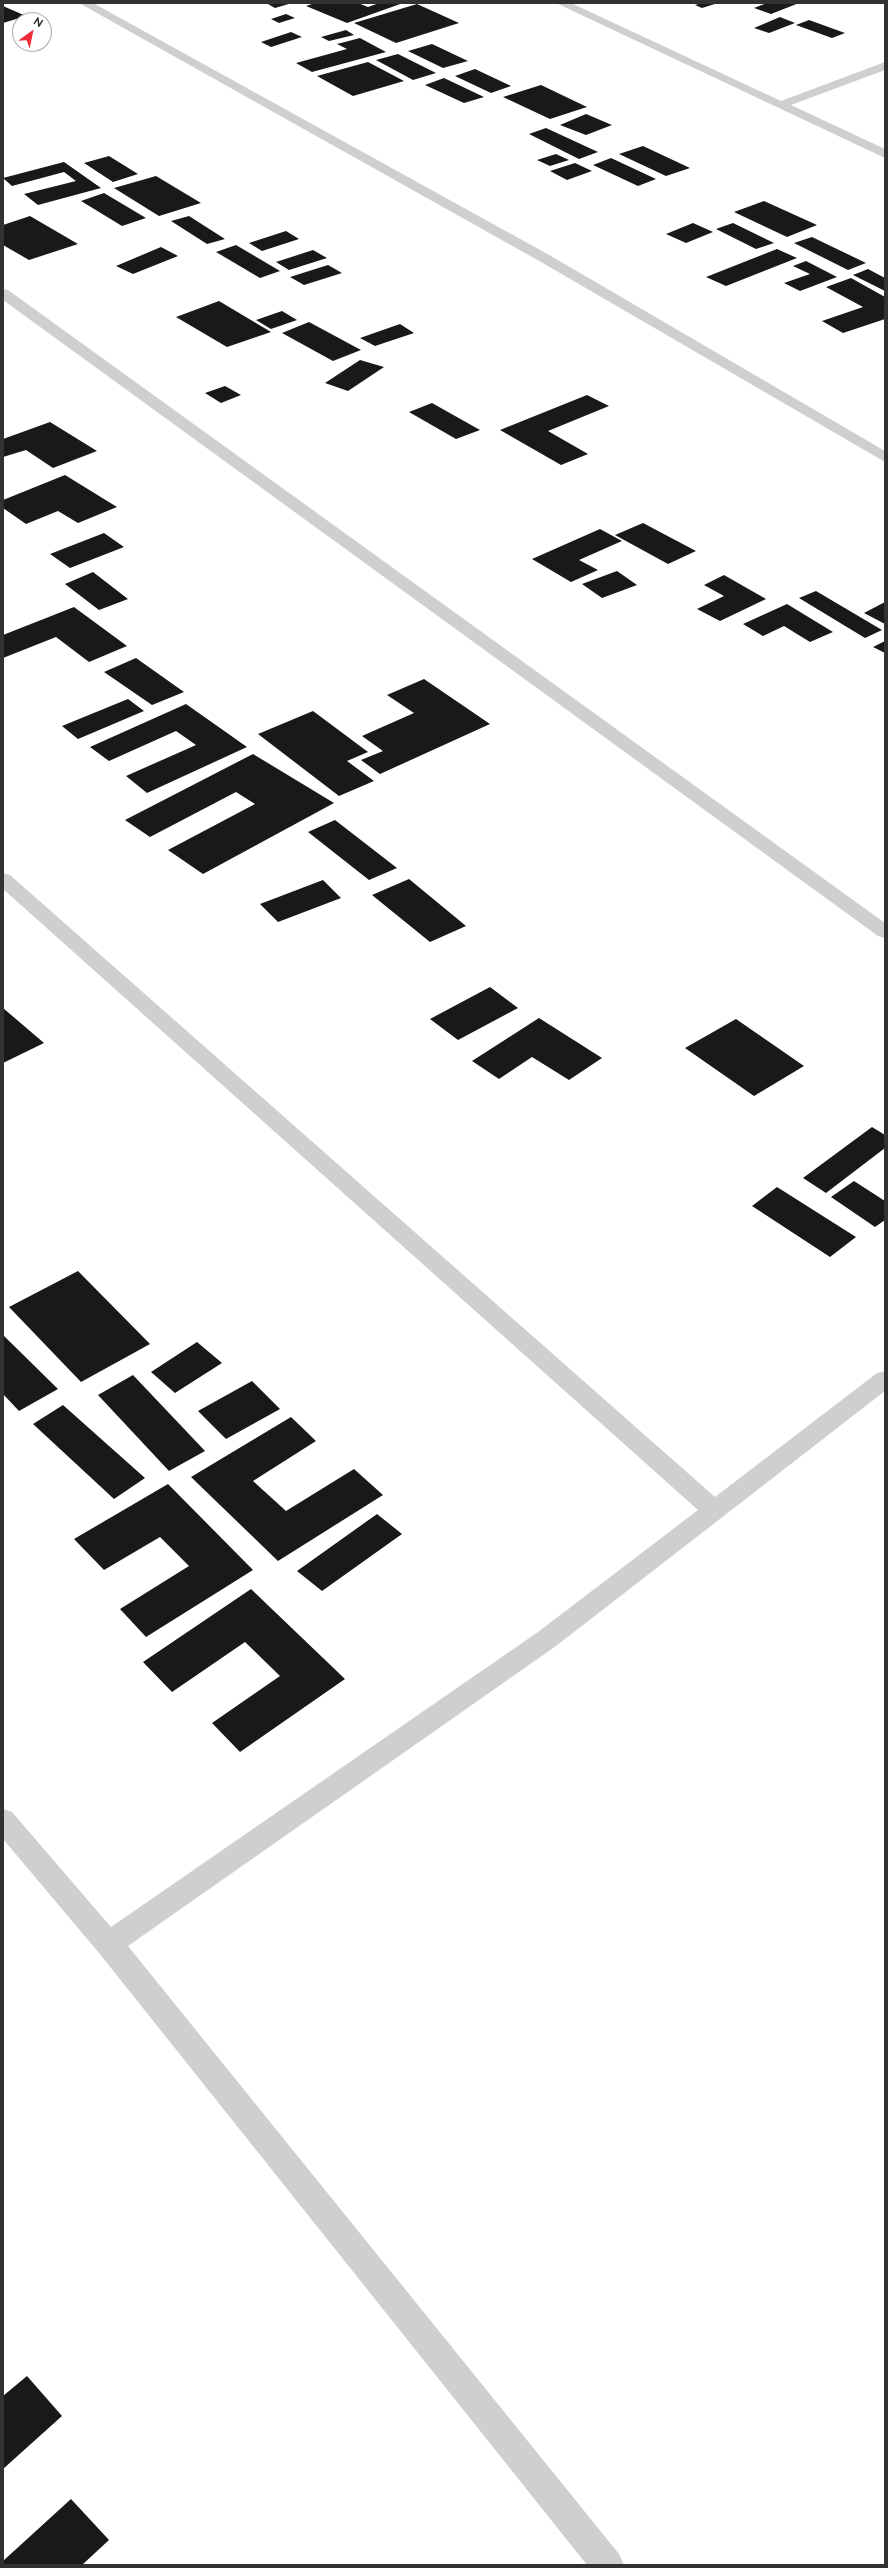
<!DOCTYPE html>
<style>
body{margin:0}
#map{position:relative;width:888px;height:2568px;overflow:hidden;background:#fff;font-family:Raleway,sans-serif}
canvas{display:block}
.frame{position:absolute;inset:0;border:4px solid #323232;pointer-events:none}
.north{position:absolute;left:12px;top:12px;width:40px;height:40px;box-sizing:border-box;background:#fff;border:1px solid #adadad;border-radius:50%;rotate:33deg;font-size:11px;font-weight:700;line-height:16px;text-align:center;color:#323232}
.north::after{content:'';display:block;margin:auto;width:14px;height:18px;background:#ee2f3b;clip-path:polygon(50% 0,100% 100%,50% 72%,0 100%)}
</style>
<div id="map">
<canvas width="888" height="2568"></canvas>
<div class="frame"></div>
<div class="north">N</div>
</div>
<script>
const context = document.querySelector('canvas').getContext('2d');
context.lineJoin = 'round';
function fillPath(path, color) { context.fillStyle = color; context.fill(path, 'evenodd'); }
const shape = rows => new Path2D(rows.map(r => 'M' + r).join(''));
fillPath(shape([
 [266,3,292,3,275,8],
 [315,3,358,3,368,7,379,3,403,3,347,23,306,6],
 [702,3,718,3,702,8,695,5],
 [767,3,799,3,771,14,754,8],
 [417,4,459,23,396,43,354,23],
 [3,6,26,16,3,23],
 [286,14,295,18,279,23,271,19],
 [780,17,795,23,769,33,754,28],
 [809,20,845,33,832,38,796,25],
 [346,30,354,35,329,41,321,37],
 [291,32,302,37,271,47,261,42],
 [360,38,386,52,312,72,296,63,347,49,337,44],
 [432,44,468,61,443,68,408,51],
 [398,54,436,73,413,80,376,60],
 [368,62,404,81,353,96,317,76],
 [475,69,511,86,491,93,455,76],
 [444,78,484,97,464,103,425,85],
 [541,85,587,107,550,119,503,97],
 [586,114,612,125,586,135,560,125],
 [546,128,598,152,579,159,529,134],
 [643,146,690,168,666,176,619,154],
 [556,154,569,160,550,166,537,160],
 [109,156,138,174,113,182,84,163],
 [611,158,656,179,638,186,593,165],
 [64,162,101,188,38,205,24,194,76,181,64,172,12,186,3,178],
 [575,163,592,171,567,180,550,171],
 [156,176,201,203,159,216,114,188],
 [104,193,146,218,122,226,81,201],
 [764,201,817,225,787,237,734,212],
 [30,216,78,244,29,260,3,245,3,225],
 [189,216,225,239,207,244,171,221],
 [693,223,713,232,686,243,666,234],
 [733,223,774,243,756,249,716,229],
 [286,231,299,239,262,251,249,243],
 [812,237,866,263,848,270,794,243],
 [236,245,280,271,260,278,216,252],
 [161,247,178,256,133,274,116,266],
 [777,249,797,258,726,286,706,277],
 [313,250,327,258,289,270,276,262],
 [806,261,837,277,800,291,784,283,810,274,793,266],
 [328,265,342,273,304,285,290,277],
 [868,269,885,278,885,291,853,275],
 [851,278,885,297,885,319,843,333,822,321,863,307,826,287],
 [219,301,271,332,227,347,176,317],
 [282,311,297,320,271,329,256,320],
 [309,322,361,350,333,361,282,333],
 [400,324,414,333,375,346,360,338],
 [360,360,384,367,348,391,325,383],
 [225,386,241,395,221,403,205,393],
 [587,395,609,406,548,431,588,454,561,465,500,430],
 [432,403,480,430,456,439,409,412],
 [50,422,97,451,53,468,26,450,3,457,3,439],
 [65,475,117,507,78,523,58,511,26,524,3,508,3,500],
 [643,523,696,551,668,564,615,535],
 [600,529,622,541,579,560,598,570,571,582,532,559],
 [104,533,124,547,70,568,50,554],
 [617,571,637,585,602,598,582,584],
 [93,572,128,599,99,610,65,584],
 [724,575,766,599,720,621,697,609,724,596,704,585],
 [816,591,882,630,865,638,799,598],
 [885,602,885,624,864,613],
 [787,604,833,632,810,642,784,626,763,636,743,624],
 [74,607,127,646,89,662,56,637,3,658,3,635],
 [885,641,885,653,873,647],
 [136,658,184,692,152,705,104,672],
 [424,679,490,724,380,774,361,760,383,751,362,736,414,713,387,695],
 [128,699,144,711,78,739,62,726],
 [186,704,247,747,147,793,126,776,196,745,176,731,109,761,90,747],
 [313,711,368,752,347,761,374,781,339,796,258,734],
 [253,754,334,803,203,874,168,850,255,804,236,792,150,837,125,820],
 [335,820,397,868,369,880,308,832],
 [409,879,466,926,430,942,372,895],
 [323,880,341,898,278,922,260,904],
 [490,987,518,1008,458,1040,430,1019],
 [3,1008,44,1043,3,1063],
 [539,1018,602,1058,569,1080,532,1057,499,1079,472,1061],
 [736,1019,804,1066,754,1096,685,1048],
 [872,1127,885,1135,885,1148,826,1193,803,1178],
 [854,1181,885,1201,885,1220,875,1227,831,1197],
 [777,1187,856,1237,830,1257,752,1206],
 [78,1271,150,1344,81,1382,9,1307],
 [3,1335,58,1389,19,1411,3,1394],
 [197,1342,222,1363,175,1393,151,1372],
 [133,1375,205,1451,169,1471,98,1395],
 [252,1381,280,1409,226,1439,198,1411],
 [63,1405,145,1478,114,1499,33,1424],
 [291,1417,316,1441,253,1481,286,1511,354,1469,383,1495,278,1561,191,1477],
 [168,1484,253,1570,146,1637,120,1609,189,1566,160,1537,104,1570,74,1539],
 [377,1514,402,1534,322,1591,297,1571],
 [251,1589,345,1679,240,1752,212,1723,280,1676,245,1642,172,1692,143,1662],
 [27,2376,62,2416,3,2469,3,2396],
 [71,2499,109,2540,82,2565,3,2565,3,2561]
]), '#191919');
fillPath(shape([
 [79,3,93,3,551,256,885,451,885,462,541,262,79,3],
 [556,3,571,3,781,101,885,62,885,70,791,105,885,149,885,158,556,3],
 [3,289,8,290,885,923,885,938,878,936,3,300,3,289],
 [3,873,10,875,715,1497,877,1373,885,1371,885,1391,556,1646,128,1946,619,2554,624,2565,587,2565,99,1953,3,1839,3,1809,12,1812,111,1927,538,1632,698,1510,3,889,3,873]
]), '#cfcfcf');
</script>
